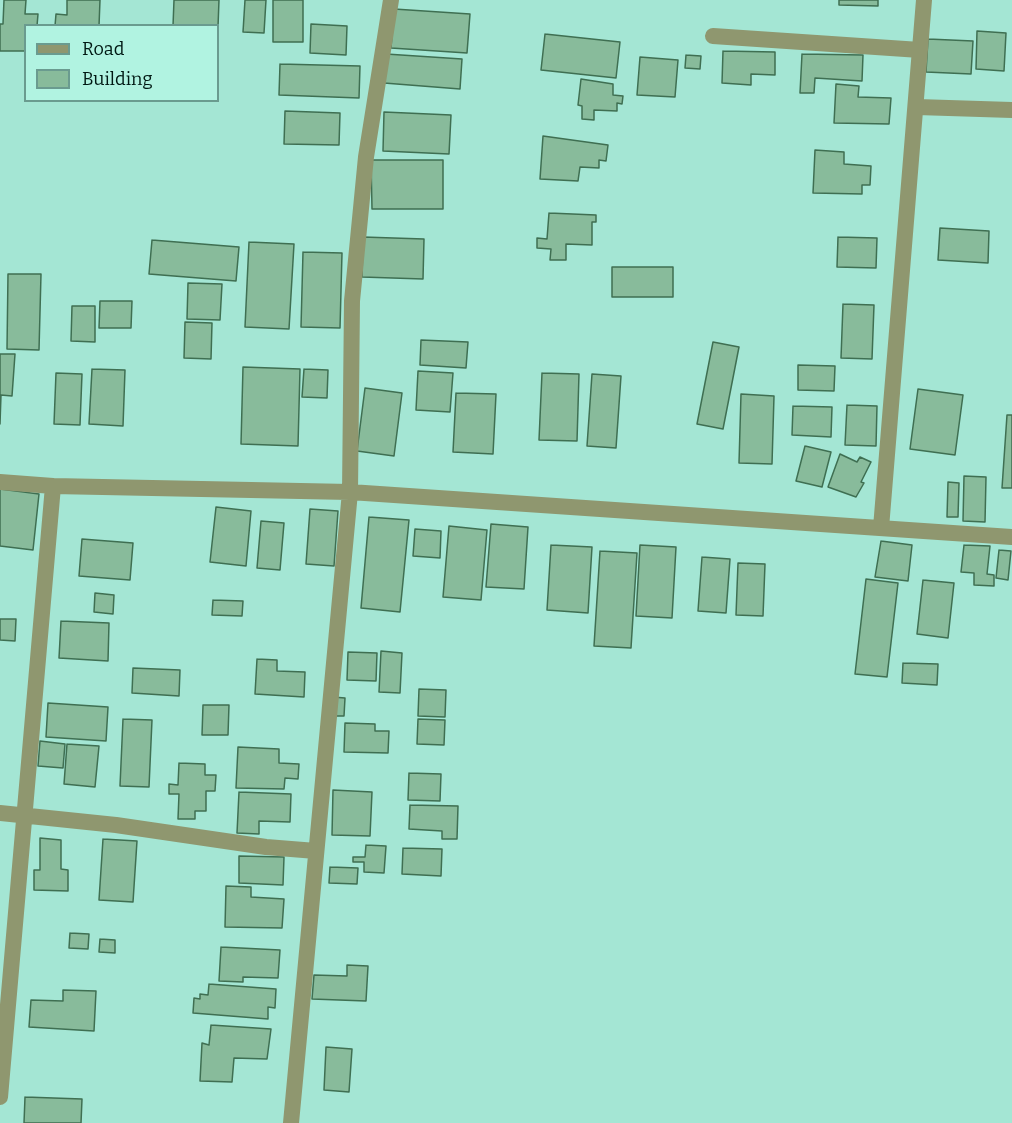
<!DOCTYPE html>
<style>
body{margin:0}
#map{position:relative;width:1012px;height:1123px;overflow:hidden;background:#a4e6d4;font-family:Bitter,serif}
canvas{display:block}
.legend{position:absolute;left:24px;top:24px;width:195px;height:78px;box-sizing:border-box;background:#b1f3e1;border:2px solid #6a9b8f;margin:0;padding:8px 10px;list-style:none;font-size:18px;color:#001813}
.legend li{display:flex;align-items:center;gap:12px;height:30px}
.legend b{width:30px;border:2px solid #6a9b8f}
</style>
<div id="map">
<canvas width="1012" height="1123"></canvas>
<ul class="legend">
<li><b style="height:8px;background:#8f976f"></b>Road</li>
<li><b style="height:16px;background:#88bb9b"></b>Building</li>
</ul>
</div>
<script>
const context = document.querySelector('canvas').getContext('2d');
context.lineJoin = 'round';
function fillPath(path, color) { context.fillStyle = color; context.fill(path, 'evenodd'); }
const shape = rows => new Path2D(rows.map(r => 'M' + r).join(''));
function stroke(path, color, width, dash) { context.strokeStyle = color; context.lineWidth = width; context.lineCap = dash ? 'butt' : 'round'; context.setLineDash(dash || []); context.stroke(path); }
const building = shape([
 [4,0,26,0,25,14,38,14,37,26,26,26,25,51,0,51,0,24,3,24,4,0],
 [67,0,100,0,99,26,55,26,56,14,67,15,67,0],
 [174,0,219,0,218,27,218,26,173,26,174,0],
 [245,0,266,0,264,33,243,32,245,0],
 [273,0,303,0,303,42,273,42,273,0],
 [839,0,878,0,878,6,839,5,839,0],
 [394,9,470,14,467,53,391,48,394,9],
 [311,24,347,26,346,55,310,53,311,24],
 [977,31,1006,33,1004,71,976,69,977,31],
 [545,34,620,42,616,78,541,70,545,34],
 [928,39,973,41,971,74,926,72,928,39],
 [723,51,775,52,775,75,751,74,751,85,722,83,723,51],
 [386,54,462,59,460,89,384,83,386,54],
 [802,54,863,55,862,81,815,78,814,93,800,93,802,54],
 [686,55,701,56,700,69,685,68,686,55],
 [640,57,678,60,675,97,637,95,640,57],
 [280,64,360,66,359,98,279,95,280,64],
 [581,79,613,84,613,95,623,96,622,104,617,103,617,111,594,110,594,120,582,119,582,106,578,105,581,79],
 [836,84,859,86,858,97,891,98,889,124,834,123,836,84],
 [285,111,340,113,339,145,284,144,285,111],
 [384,112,451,115,449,154,383,151,384,112],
 [543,136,608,145,606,161,599,160,599,168,580,167,578,181,540,179,543,136],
 [815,150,844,152,844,164,871,166,870,185,862,185,862,194,813,193,815,150],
 [371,160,443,160,443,209,372,209,371,160],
 [549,213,596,215,596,222,592,222,592,245,566,244,566,260,550,260,551,249,537,248,537,238,547,239,549,213],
 [940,228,989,231,988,263,938,260,940,228],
 [363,237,424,239,423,279,362,277,363,237],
 [838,237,877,238,876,268,837,267,838,237],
 [152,240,239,247,236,281,149,274,152,240],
 [249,242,294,244,289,329,245,327,249,242],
 [303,252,342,253,340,328,301,327,303,252],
 [612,267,673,267,673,297,612,297,612,267],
 [8,274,41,274,39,350,7,349,8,274],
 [188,283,222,284,220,320,187,319,188,283],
 [100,301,132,301,131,328,99,328,100,301],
 [843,304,874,305,872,359,841,358,843,304],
 [72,306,95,306,95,342,71,341,72,306],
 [185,322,212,323,211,359,184,358,185,322],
 [421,340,468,342,466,368,420,365,421,340],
 [713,342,739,347,723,429,697,424,713,342],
 [0,354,15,354,12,396,1,395,0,424,0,354],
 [798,365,835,366,834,391,798,390,798,365],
 [243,367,300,369,298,446,241,444,243,367],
 [92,369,125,370,123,426,89,424,92,369],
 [304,369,328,370,327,398,302,397,304,369],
 [418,371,453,373,450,412,416,410,418,371],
 [56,373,82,374,80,425,54,424,56,373],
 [542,373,579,374,577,441,539,440,542,373],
 [592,374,621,376,616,448,587,446,592,374],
 [365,388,402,393,394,456,357,451,365,388],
 [918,389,963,395,955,455,910,449,918,389],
 [456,393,496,394,493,454,453,452,456,393],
 [741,394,774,396,772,464,739,463,741,394],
 [847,405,877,406,876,446,845,445,847,405],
 [793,406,832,407,831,437,792,435,793,406],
 [1007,415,1012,415,1012,488,1002,488,1007,415],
 [805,446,831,452,822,487,796,481,805,446],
 [840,454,857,462,860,457,871,462,861,482,864,483,856,497,828,487,840,454],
 [964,476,986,477,985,522,963,521,964,476],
 [948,482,959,483,958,517,947,517,948,482],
 [0,489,39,494,33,550,0,546,0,489],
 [216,507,251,511,246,566,210,562,216,507],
 [310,509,338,511,334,566,306,564,310,509],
 [369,517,409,520,400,612,361,608,369,517],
 [261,521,284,523,280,570,257,568,261,521],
 [491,524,528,527,524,589,486,587,491,524],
 [449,526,487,530,481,600,443,597,449,526],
 [415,529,441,531,440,558,413,556,415,529],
 [82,539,133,543,130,580,79,576,82,539],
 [881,541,912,545,908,581,875,577,881,541],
 [551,545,592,547,588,613,547,610,551,545],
 [640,545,676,547,672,618,636,616,640,545],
 [964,545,990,546,987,574,994,575,994,586,974,585,974,573,961,572,964,545],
 [999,550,1011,551,1008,580,996,578,999,550],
 [600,551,637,553,631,648,594,646,600,551],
 [702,557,730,559,726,613,698,611,702,557],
 [738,563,765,564,763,616,736,615,738,563],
 [866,579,898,583,887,677,855,674,866,579],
 [923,580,954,583,948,638,917,634,923,580],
 [95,593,114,595,113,614,94,612,95,593],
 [213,600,243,601,242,616,212,615,213,600],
 [0,619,16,619,15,641,0,640,0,619],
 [61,621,109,623,108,661,59,658,61,621],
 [381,651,402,653,400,693,379,692,381,651],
 [348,652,377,653,376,681,347,680,348,652],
 [257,659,277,660,277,671,305,672,304,697,255,694,257,659],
 [903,663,938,664,937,685,902,683,903,663],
 [133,668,180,670,179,696,132,693,133,668],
 [419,689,446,690,445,717,418,716,419,689],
 [333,697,345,698,344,716,332,716,333,697],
 [48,703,108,707,106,741,46,737,48,703],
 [203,705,229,705,228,735,202,735,203,705],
 [123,719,152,720,149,787,120,786,123,719],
 [418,719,445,720,444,745,417,744,418,719],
 [345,723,375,724,375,731,389,731,388,753,344,752,345,723],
 [40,741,65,744,63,768,38,766,40,741],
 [67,744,99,746,95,787,64,784,67,744],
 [238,747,279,749,279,763,299,764,298,779,285,778,284,789,236,788,238,747],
 [179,763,205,764,205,775,216,775,215,791,206,791,206,811,195,811,195,819,178,819,179,794,169,794,169,784,178,785,179,763],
 [409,773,441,774,440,801,408,800,409,773],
 [333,790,372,792,370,836,332,835,333,790],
 [239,792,291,794,290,822,259,821,259,834,237,833,239,792],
 [410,805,458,806,457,839,442,839,442,831,409,829,410,805],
 [40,838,61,840,61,869,68,870,68,891,34,890,34,870,40,870,40,838],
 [103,839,137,841,133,902,99,900,103,839],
 [366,845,386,846,384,873,364,872,364,862,353,862,353,857,365,857,366,845],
 [403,848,442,849,441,876,402,874,403,848],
 [239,856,284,857,283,885,239,883,239,856],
 [330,867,358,868,357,884,329,883,330,867],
 [226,886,251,887,251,897,284,899,282,928,225,927,226,886],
 [70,933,89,934,88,949,69,948,70,933],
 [100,939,115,940,115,953,99,952,100,939],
 [221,947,280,950,278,978,243,977,243,982,219,981,221,947],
 [347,965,368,966,366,1001,312,999,314,975,347,976,347,965],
 [209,984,276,989,275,1008,268,1007,268,1019,193,1013,194,998,200,999,200,994,208,995,209,984],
 [63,990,96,991,94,1031,29,1027,31,1000,63,1001,63,990],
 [211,1025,271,1029,267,1059,234,1058,232,1082,200,1081,202,1043,209,1045,211,1025],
 [326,1047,352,1049,349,1092,324,1090,326,1047],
 [25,1097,82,1099,81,1123,24,1123,25,1097]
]);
fillPath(building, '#88bb9b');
stroke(building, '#3f6f52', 1.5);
stroke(shape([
 [713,36,920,50],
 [917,107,1012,110],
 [0,482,53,486,350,492,1012,537],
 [881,528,924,0],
 [0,813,116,825,266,847,316,851],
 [0,1097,53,486],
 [291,1123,350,492,352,301,366,157,391,0]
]), '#8f976f', 16);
</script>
